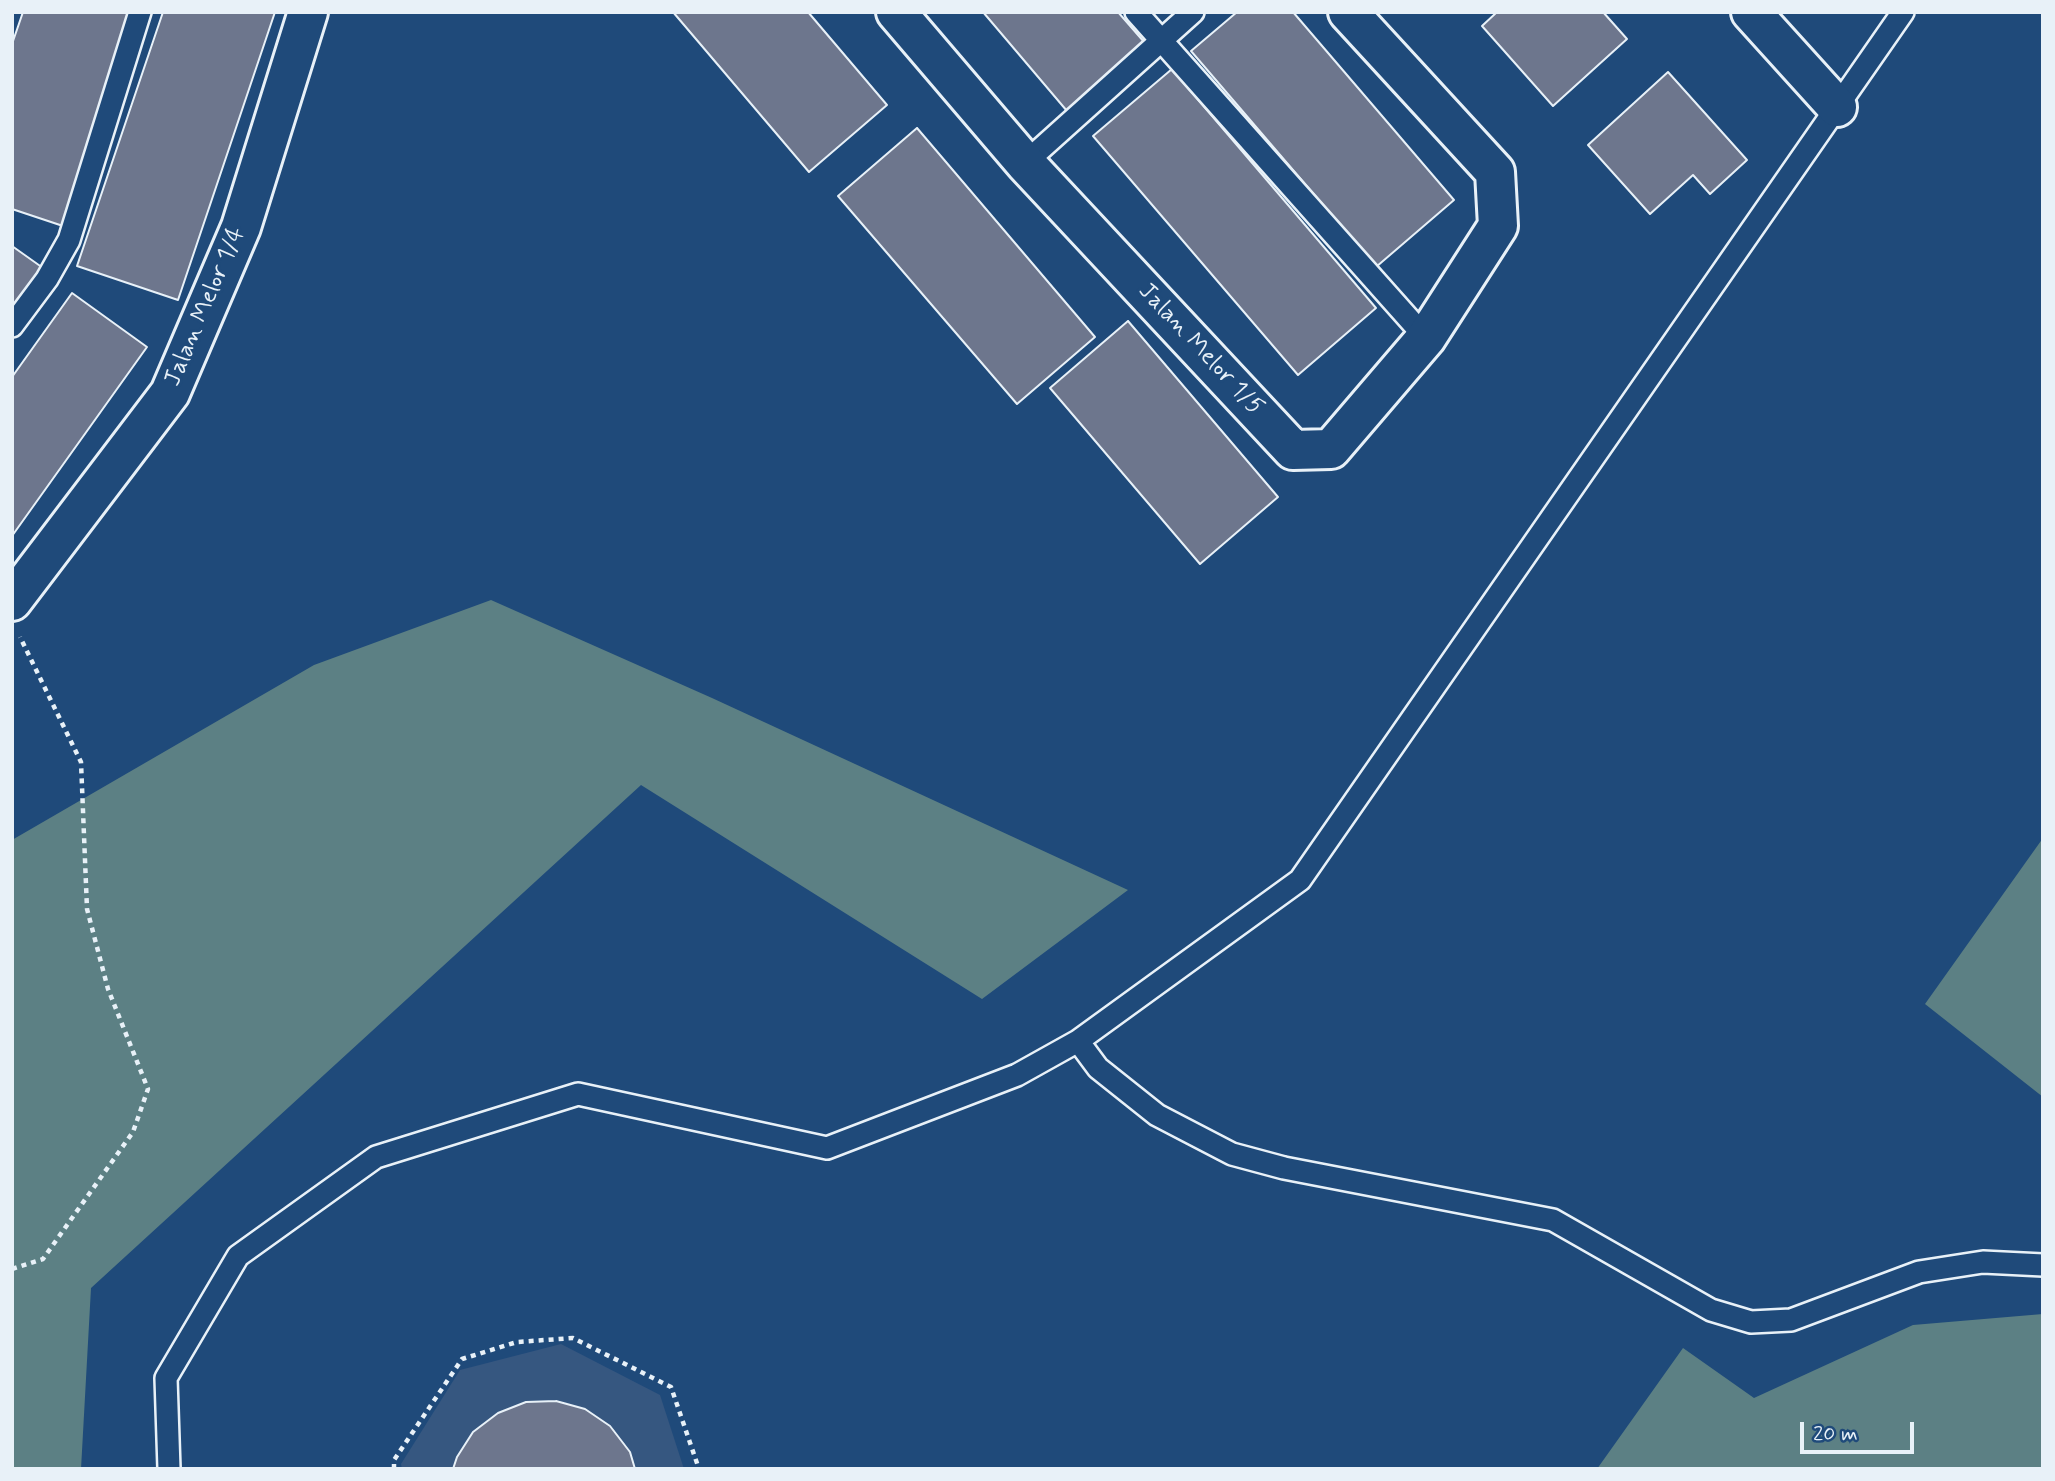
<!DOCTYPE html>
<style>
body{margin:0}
#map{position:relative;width:2055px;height:1481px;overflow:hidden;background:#1f4a7a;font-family:Mynerve,sans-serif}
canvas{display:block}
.frame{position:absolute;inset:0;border:14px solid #e8f1f8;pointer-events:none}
.scale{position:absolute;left:1800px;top:1422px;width:114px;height:32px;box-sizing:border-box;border:4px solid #e8f1f8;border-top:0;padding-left:9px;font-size:21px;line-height:24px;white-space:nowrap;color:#e8f1f8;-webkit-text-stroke:5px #1f4a7a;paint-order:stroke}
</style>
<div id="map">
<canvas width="2055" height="1481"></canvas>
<div class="frame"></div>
<div class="scale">20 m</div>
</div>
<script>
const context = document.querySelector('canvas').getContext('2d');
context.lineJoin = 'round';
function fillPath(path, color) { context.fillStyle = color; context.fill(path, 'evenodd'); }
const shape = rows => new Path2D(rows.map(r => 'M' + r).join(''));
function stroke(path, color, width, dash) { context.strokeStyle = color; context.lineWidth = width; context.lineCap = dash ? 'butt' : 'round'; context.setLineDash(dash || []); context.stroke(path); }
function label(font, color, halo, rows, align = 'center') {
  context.font = font + ' Mynerve,sans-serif'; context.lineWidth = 6; context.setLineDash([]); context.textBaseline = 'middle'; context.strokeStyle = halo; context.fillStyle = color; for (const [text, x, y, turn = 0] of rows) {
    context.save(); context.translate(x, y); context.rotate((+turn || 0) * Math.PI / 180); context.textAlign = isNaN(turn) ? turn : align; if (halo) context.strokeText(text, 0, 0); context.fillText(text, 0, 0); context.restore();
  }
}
fillPath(shape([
 [561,1344,660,1395,684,1469,402,1469,401,1464,460,1370]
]), '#365780');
fillPath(shape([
 [491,600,712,698,1128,890,982,999,641,785,91,1288,81,1469,12,1469,12,840,314,665],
 [2043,838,2043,1097,1925,1004],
 [2043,1314,2043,1469,1597,1469,1683,1348,1754,1398,1913,1325]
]), '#5c8084');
const building = shape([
 [23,12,135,12,63,226,12,209,12,44,23,12],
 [163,12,275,12,178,300,77,266,163,12],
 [673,12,808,12,887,105,809,172,673,12],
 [983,12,1118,12,1145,43,1067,111,983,12],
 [1237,12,1293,12,1454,200,1376,267,1191,51,1237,12],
 [1497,12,1603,12,1627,39,1553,106,1482,26,1497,12],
 [1172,69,1376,308,1298,375,1093,136,1172,69],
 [1668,72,1747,160,1710,194,1693,175,1650,214,1588,145,1668,72],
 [917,128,1095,337,1017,404,838,196,917,128],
 [12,246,43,268,12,312,12,246],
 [72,293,147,347,12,536,12,377,72,293],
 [1128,321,1278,497,1200,564,1050,388,1128,321],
 [556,1401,585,1409,610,1426,630,1452,635,1469,453,1469,457,1457,473,1432,498,1413,526,1402,556,1401]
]);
fillPath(building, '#6d768d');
stroke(building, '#e8f1f8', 2);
const service = shape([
 [1136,12,1426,338],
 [1025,163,1193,12],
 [12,326,47,279,69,240,140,12],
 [1078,1041,1098,1068,1157,1115,1232,1154,1284,1168,1553,1220,1711,1310,1751,1322,1791,1320,1919,1272,1983,1262,2043,1265],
 [169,1469,166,1378,238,1256,376,1157,578,1094,827,1148,1017,1075,1078,1041,1300,880,1903,12]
]);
const minor = shape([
 [896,12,1025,163,1293,450,1331,449,1426,338,1498,226,1495,172,1348,12],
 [1751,12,1837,107],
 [12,601,170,393,241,227,308,12]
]);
stroke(service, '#e8f1f8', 26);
stroke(minor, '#e8f1f8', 44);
stroke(shape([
 [12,1269,43,1259,133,1132,148,1089,108,989,87,909,81,762,20,637],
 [394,1469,394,1460,462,1359,517,1342,573,1338,671,1387,699,1469]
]), '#e8f1f8', 4.5, [5, 5]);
stroke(service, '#1f4a7a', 21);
stroke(minor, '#1f4a7a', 38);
label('24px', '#e8f1f8', '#1f4a7a', [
 ["Jalan Melor 1/4",206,307,-67],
 ["Jalan Melor 1/5",1200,350,47]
]);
</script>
